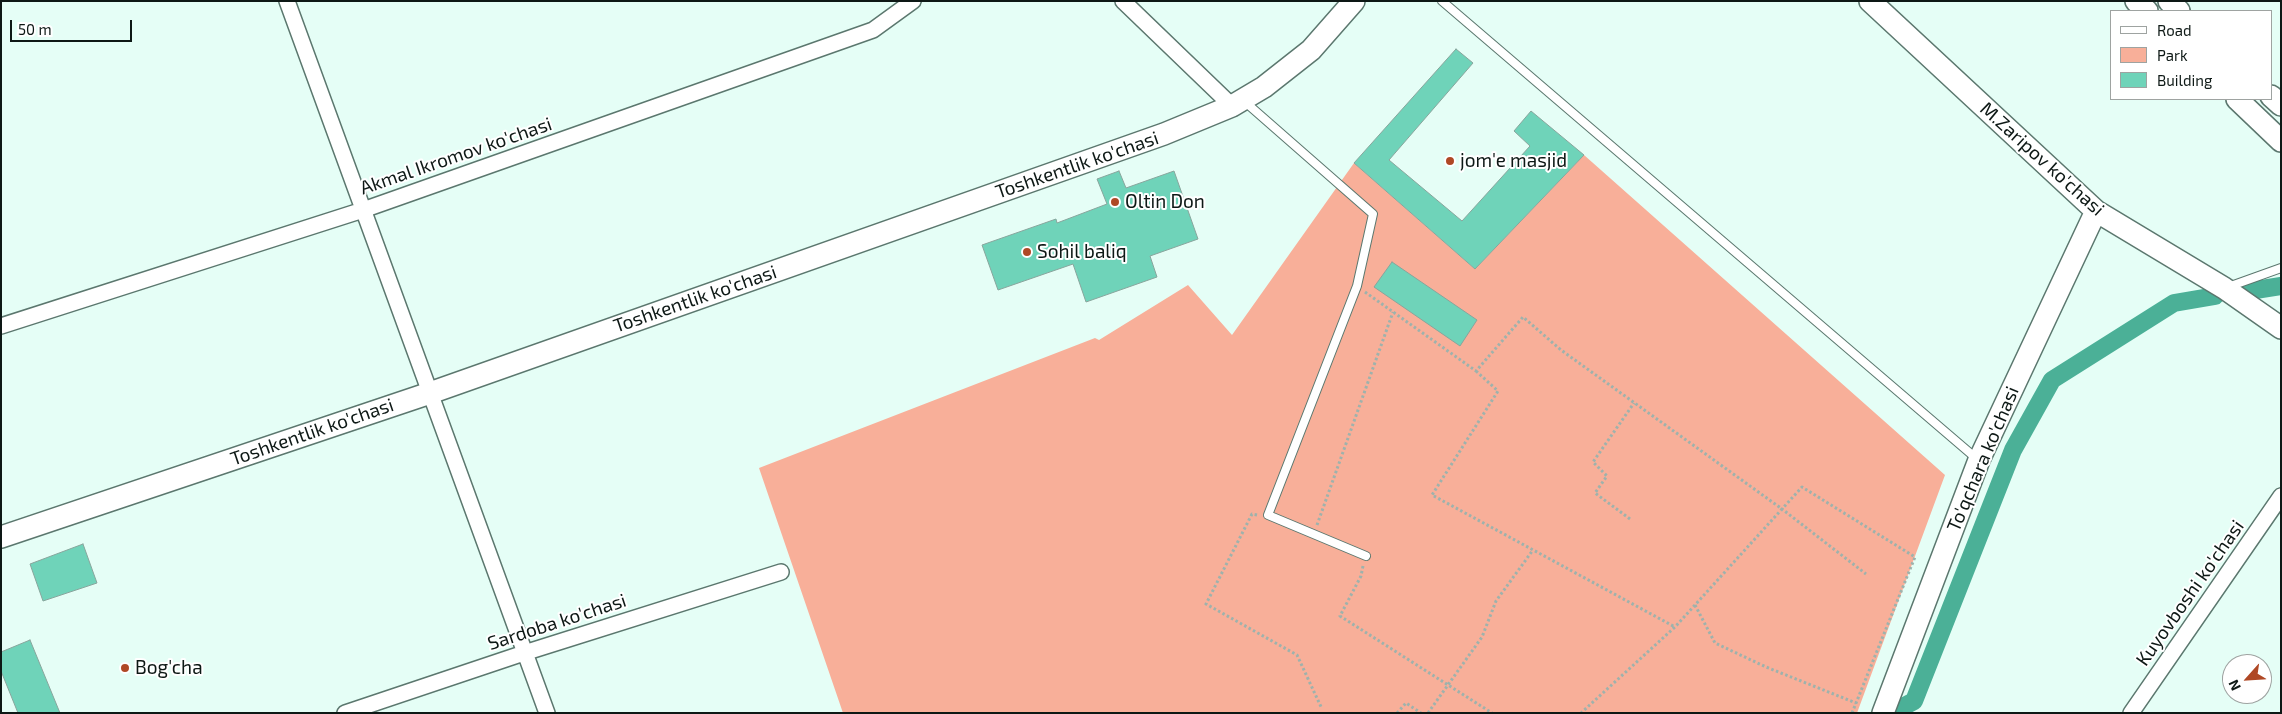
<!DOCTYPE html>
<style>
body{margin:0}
#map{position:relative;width:2282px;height:714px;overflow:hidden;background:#e5fef6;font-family:"Exo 2",sans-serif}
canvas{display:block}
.frame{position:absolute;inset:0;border:2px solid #0d1815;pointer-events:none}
.legend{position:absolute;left:2110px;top:10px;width:162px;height:90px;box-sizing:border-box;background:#fff;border:1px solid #9ea3a1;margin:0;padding:6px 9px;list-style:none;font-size:15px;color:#0d1815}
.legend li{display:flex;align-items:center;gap:10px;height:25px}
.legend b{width:25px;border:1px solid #9ea3a1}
.north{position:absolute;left:2222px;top:654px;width:50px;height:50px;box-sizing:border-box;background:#fff;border:1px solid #9ea3a1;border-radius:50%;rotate:244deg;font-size:14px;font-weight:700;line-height:20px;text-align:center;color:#0d1815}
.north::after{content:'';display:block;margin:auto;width:18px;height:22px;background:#af4825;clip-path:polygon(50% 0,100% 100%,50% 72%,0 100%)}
.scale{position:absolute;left:10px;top:20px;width:122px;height:22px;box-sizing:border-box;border:2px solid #0d1815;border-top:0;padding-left:6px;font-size:15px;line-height:18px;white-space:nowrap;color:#0d1815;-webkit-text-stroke:4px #fff;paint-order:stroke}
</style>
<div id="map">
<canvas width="2282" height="714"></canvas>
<div class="frame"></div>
<ul class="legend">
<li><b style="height:6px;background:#fff"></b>Road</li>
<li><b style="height:14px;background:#f8af99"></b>Park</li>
<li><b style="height:14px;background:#6fd3b9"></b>Building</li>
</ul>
<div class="north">N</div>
<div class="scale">50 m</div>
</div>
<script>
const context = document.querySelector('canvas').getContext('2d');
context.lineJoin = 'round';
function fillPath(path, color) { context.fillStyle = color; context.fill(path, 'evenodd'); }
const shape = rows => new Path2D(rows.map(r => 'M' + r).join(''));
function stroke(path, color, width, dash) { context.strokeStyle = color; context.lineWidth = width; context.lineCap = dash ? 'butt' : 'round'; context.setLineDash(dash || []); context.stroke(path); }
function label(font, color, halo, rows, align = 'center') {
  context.font = font + ' "Exo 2",sans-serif'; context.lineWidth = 4; context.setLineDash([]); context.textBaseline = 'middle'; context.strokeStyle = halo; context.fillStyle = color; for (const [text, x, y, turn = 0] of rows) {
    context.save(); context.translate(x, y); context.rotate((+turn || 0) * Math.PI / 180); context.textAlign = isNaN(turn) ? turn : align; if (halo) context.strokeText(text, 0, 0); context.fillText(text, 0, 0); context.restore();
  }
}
fillPath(shape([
 [1584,155,1945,475,1857,713,843,713,759,468,1095,338,1099,340,1188,285,1232,335,1354,163,1475,269]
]), '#f8af99');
stroke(shape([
 [2249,291,2281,286],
 [1899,709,1914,701,2013,450,2052,380,2174,303,2215,296]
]), '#4bb097', 18);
const building = shape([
 [1456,49,1473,63,1389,160,1462,221,1530,146,1514,131,1531,111,1584,155,1475,269,1354,163,1456,49],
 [1119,171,1126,188,1174,171,1198,239,1150,256,1157,277,1086,302,1073,264,998,290,982,245,1056,219,1057,223,1107,204,1097,179,1119,171],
 [1392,262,1477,320,1460,346,1374,287,1392,262],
 [83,544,97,583,43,601,30,564,83,544],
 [30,640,60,713,18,713,1,671,1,652,30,640]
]);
fillPath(building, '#6fd3b9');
stroke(building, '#88a59c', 1);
const lane = shape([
 [1442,1,1977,459],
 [1244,101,1373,214,1357,286,1268,515,1366,556],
 [2228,287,2281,268]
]);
const street = shape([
 [287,1,547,713],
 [1123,1,1232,106],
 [1,326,363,210,873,30,913,1],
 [345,713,524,653,781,572],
 [2131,713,2281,496]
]);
const secondary = shape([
 [1870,1,2096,211,2224,288,2281,328],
 [2136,1,2147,11],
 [2169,1,2179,11],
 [2271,96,2281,105],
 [2237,99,2281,141],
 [1,537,430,393,1164,134,1232,106,1264,87,1311,50,1354,1],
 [1883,713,1979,460,2096,211]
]);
stroke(lane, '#5b776e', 10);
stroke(street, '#5b776e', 18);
stroke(secondary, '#5b776e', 24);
stroke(shape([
 [1365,292,1476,371,1523,317,1561,350,1782,509,1675,627,1581,713],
 [1476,371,1498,391,1432,495,1675,627],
 [1257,515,1252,514,1206,604,1297,655,1322,709],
 [1630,519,1595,493,1607,476,1593,462,1634,403],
 [1317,525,1393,312],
 [1363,566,1361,576,1340,616,1492,713],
 [1695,605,1715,643,1766,667,1856,703],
 [1397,713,1406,703,1421,713],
 [1428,713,1482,637,1496,601,1533,550],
 [1852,713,1915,557,1802,487,1782,509,1866,574]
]), '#9eb2ac', 3, [2.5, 2.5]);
stroke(lane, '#fff', 8);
stroke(street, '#fff', 15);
stroke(secondary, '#fff', 21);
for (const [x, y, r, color] of [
 [1450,161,5,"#af4825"],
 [1115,202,5,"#af4825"],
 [1027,252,5,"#af4825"],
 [125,668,5,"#af4825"]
]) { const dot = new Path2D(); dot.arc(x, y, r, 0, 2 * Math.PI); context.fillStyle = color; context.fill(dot); stroke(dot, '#fff', 2); }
label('19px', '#0d1815', '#fff', [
 ["Akmal Ikromov ko'chasi",456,156,-19],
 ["M.Zaripov ko'chasi",2042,159,42],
 ["Toshkentlik ko'chasi",1077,165,-19],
 ["Toshkentlik ko'chasi",695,299,-19],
 ["Toshkentlik ko'chasi",312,432,-19],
 ["To'qchara ko'chasi",1983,459,-67],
 ["Kuyovboshi ko'chasi",2190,593,-55],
 ["Sardoba ko'chasi",557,622,-18]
]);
label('19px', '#0d1815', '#fff', [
 ["jom'e masjid",1460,161],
 ["Oltin Don",1125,202],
 ["Sohil baliq",1037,252],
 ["Bog'cha",135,668]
], 'left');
</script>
